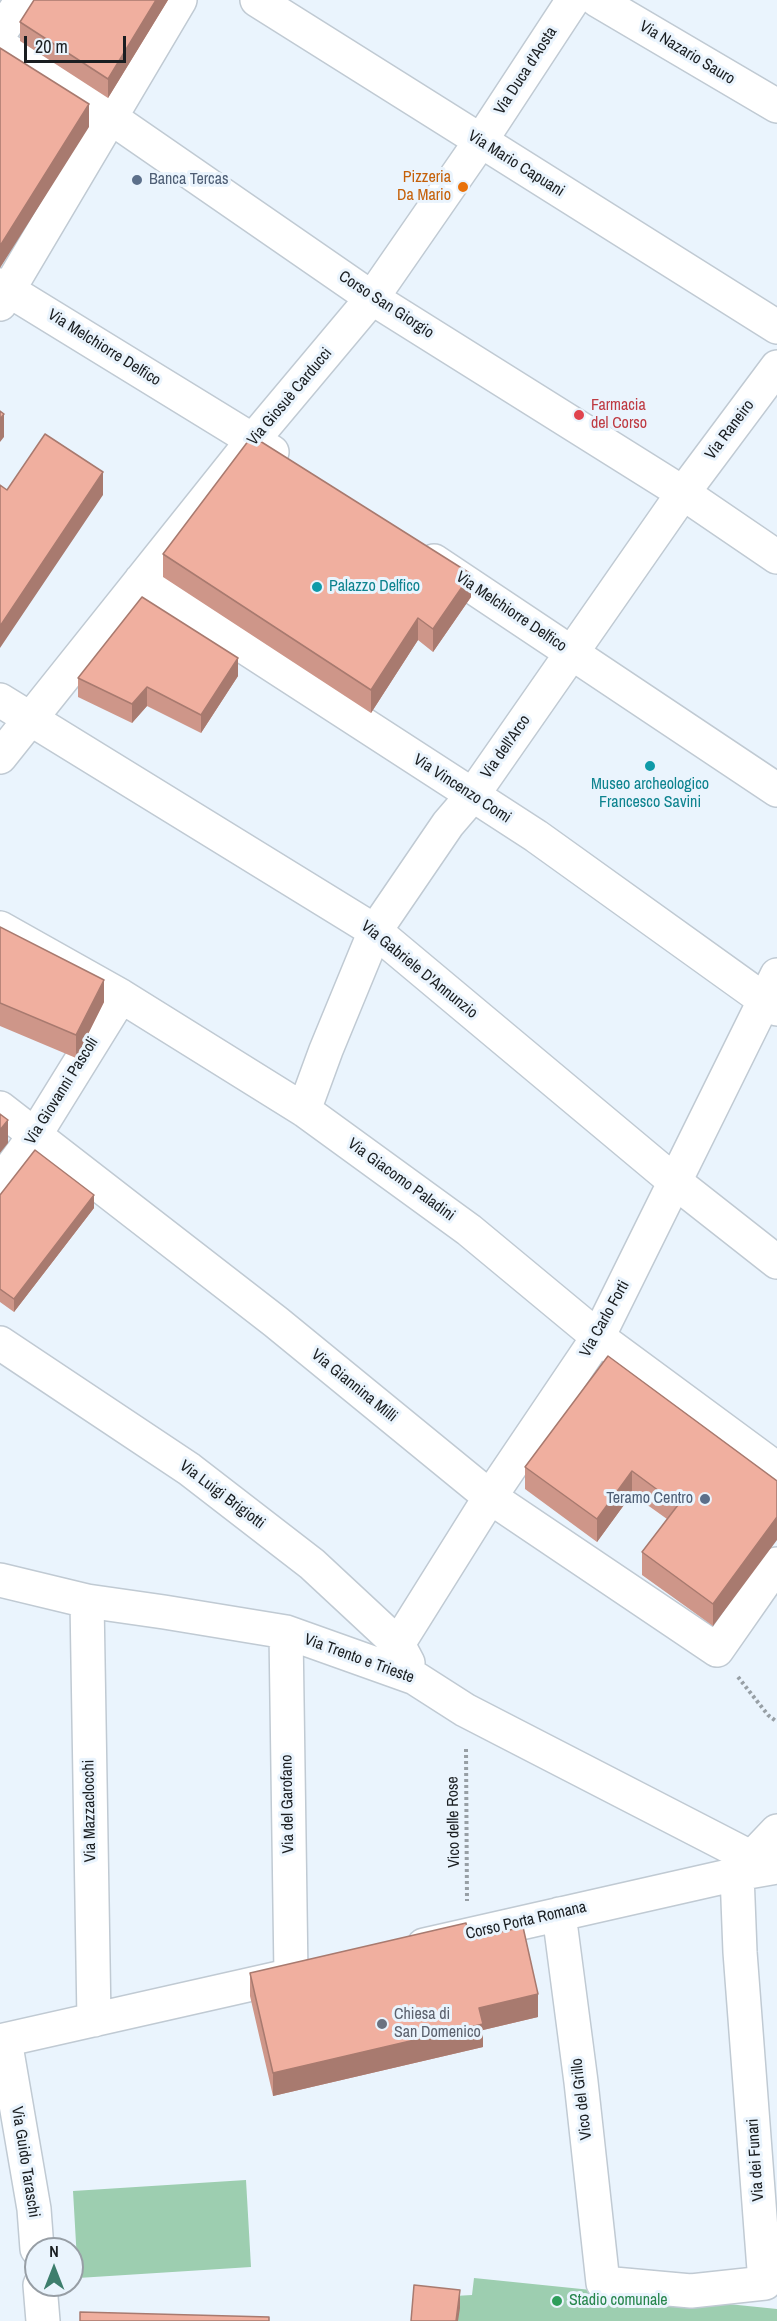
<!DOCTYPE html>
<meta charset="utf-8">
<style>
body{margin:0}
#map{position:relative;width:777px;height:2321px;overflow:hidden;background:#eaf4fd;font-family:"Archivo Narrow",sans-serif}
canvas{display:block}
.north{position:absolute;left:24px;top:2237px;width:60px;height:60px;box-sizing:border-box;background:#eaf4fd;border:2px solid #979ea5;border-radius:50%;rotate:0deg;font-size:16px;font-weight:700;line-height:24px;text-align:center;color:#1a1e21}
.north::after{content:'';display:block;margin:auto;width:21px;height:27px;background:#3e7e6d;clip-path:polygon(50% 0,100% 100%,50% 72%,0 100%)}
.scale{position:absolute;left:24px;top:36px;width:102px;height:27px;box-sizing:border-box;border:3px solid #1a1e21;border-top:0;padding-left:8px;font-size:18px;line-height:21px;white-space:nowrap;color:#1a1e21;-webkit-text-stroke:4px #eaf4fd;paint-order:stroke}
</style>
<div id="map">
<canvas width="777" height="2321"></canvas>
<div class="north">N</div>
<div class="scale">20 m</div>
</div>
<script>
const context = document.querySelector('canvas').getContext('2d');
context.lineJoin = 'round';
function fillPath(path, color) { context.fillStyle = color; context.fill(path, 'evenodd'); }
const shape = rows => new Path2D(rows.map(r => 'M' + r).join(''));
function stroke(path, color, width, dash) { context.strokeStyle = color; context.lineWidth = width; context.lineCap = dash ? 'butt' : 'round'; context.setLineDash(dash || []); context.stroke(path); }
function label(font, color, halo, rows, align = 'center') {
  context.font = font + ' "Archivo Narrow",sans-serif'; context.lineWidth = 6; context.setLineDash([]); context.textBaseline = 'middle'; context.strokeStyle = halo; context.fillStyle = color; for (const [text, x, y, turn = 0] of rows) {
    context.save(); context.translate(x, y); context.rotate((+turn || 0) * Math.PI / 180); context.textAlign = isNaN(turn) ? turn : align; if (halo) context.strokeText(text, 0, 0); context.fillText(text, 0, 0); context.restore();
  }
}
fillPath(shape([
 [246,2180,251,2267,78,2278,73,2191],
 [474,2278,777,2309,777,2321,413,2321,419,2298,472,2295]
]), '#9dceb0');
const street = shape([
 [257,0,777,327],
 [597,0,777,106],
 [0,33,22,0],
 [0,45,110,117,372,298,683,493,777,557],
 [0,285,272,452],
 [0,304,180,0],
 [434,561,777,790],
 [141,580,536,836,777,1009],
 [0,700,375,931,674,1181,777,1262],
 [0,757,253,440,372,298,480,142,573,0],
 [0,928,121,996,304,1110,469,1230,598,1337,777,1469],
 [0,1108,276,1322,490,1497,717,1650,777,1564],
 [304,1110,326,1050,375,931,448,824,472,796,683,493,777,367],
 [0,1183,35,1135,121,996],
 [0,1343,189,1469,312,1564,398,1644,408,1663],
 [0,1580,87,1601,164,1612,286,1632,415,1678,465,1710,752,1858],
 [87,1601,94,2020],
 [286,1632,291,1975],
 [398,1644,490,1497,598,1337,777,975],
 [737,1873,777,1831],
 [559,1914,581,2082,603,2283,691,2291,765,2283,740,1952,737,1874],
 [424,1945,737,1874,777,1867],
 [5,2040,34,2209,37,2249],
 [0,2041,292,1975],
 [40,2285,43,2321]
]);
stroke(street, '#c0cad3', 36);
stroke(shape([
 [738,1677,768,1715,777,1722],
 [466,1749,467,1901]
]), '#979fa5', 4, [3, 3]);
stroke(street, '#fff', 33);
fillPath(shape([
 [34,0,168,0,108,98,20,41,20,22],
 [163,554,471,597,433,652,418,640,371,713,163,577],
 [238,676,201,733,147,706,132,723,78,697,78,678],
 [0,927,104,1002,76,1058,0,1026],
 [0,1195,94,1208,14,1312,0,1302],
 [608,1356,777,1481,713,1626,642,1575,642,1552,667,1519,632,1494,597,1542,525,1489,525,1467],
 [469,1939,538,2017,483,2030,483,2047,273,2096,250,1996,250,1973]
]), '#ce9689');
fillPath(shape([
 [156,0,168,0,108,98,108,79],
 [89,104,89,127,0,268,0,246],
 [4,414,4,437,0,442,0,419],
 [103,472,103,495,0,648,0,626],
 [471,574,471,597,433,652,433,629],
 [418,618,418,640,371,713,371,690],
 [238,658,238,676,201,733,201,715],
 [147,687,147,706,132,723,132,704],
 [104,980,104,1002,76,1058,76,1035],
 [8,1120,8,1143,0,1153,0,1130],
 [94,1195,94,1208,14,1312,14,1299],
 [632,1471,632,1494,597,1542,597,1519],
 [777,1517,777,1540,713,1626,713,1604],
 [538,1994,538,2017,483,2030,483,2047,273,2096,273,2073,479,2008],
 [460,2290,460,2308,458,2321,456,2321]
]), '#a87a6f');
const building = shape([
 [34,0,156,0,108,79,20,22,34,0],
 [0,48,89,104,0,246,0,48],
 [0,411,4,414,0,419,0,411],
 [45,434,103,472,0,626,0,485,7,490,45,434],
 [252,436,471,574,433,629,418,618,371,690,163,554,252,436],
 [142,597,238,658,201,715,147,687,132,704,78,678,142,597],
 [0,927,104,980,76,1035,0,1003,0,927],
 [0,1114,8,1120,0,1130,0,1114],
 [35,1150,94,1195,14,1299,0,1289,0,1195,35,1150],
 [608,1356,777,1481,777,1517,713,1604,642,1552,678,1505,632,1471,597,1519,525,1467,608,1356],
 [466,1923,469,1939,523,1927,538,1994,479,2008,483,2024,273,2073,250,1973,466,1923],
 [414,2285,460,2290,456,2321,411,2321,414,2285],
 [80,2312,269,2317,269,2321,80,2321,80,2312]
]);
fillPath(building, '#f0af9f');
stroke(building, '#a87a6f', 1.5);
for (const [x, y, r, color] of [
 [137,180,6,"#5c6f8a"],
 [463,187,6,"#e8710a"],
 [579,415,6,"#e0444e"],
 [317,587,6,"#0f9aa8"],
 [650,766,6,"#0f9aa8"],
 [705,1499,6,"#5c6f8a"],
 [382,2024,6,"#6b7280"],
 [557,2301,6,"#2e9e5b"]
]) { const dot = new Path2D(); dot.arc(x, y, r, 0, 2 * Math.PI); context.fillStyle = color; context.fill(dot); stroke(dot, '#eaf4fd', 2); }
label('16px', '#1a1e21', '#eaf4fd', [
 ["Via Nazario Sauro",687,53,31],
 ["Via Duca d'Aosta",526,71,-57],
 ["Via Mario Capuani",516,164,32],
 ["Corso San Giorgio",386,305,33],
 ["Via Melchiorre Delfico",104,348,32],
 ["Via Giosuè Carducci",290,397,-50],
 ["Via Raneiro",730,430,-53],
 ["Via Melchiorre Delfico",511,612,34],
 ["Via dell'Arco",506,747,-55],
 ["Via Vincenzo Comi",462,789,33],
 ["Via Gabriele D'Annunzio",419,970,39],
 ["Via Giovanni Pascoli",62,1091,-58],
 ["Via Giacomo Paladini",401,1180,36],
 ["Via Carlo Forti",605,1319,-61],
 ["Via Giannina Milli",354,1386,39],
 ["Via Luigi Brigiotti",222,1495,37],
 ["Via Trento e Trieste",359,1659,20],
 ["Via del Garofano",288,1804,-91],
 ["Via Mazzaclocchi",90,1811,-91],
 ["Vico delle Rose",454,1822,-91],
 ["Corso Porta Romana",526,1921,-13],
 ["Vico del Grillo",582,2099,-97],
 ["Via dei Funari",756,2160,-94],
 ["Via Guido Taraschi",25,2162,81]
]);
label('16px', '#c56008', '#eaf4fd', [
 ["Pizzeria",451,178],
 ["Da Mario",451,196]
], 'right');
label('16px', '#4e5e75', '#eaf4fd', [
 ["Banca Tercas",149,180],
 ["Teramo Centro",693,1499,"right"]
], 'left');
label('16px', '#be3a42', '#eaf4fd', [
 ["Farmacia",591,406],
 ["del Corso",591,424]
], 'left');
label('16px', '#0d838f', '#eaf4fd', [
 ["Palazzo Delfico",329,587],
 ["Museo archeologico",650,785,"center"],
 ["Francesco Savini",650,803,"center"]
], 'left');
label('16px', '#5b616d', '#eaf4fd', [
 ["Chiesa di",394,2015],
 ["San Domenico",394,2033]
], 'left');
label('16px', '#27864d', '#eaf4fd', [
 ["Stadio comunale",569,2301]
], 'left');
</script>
